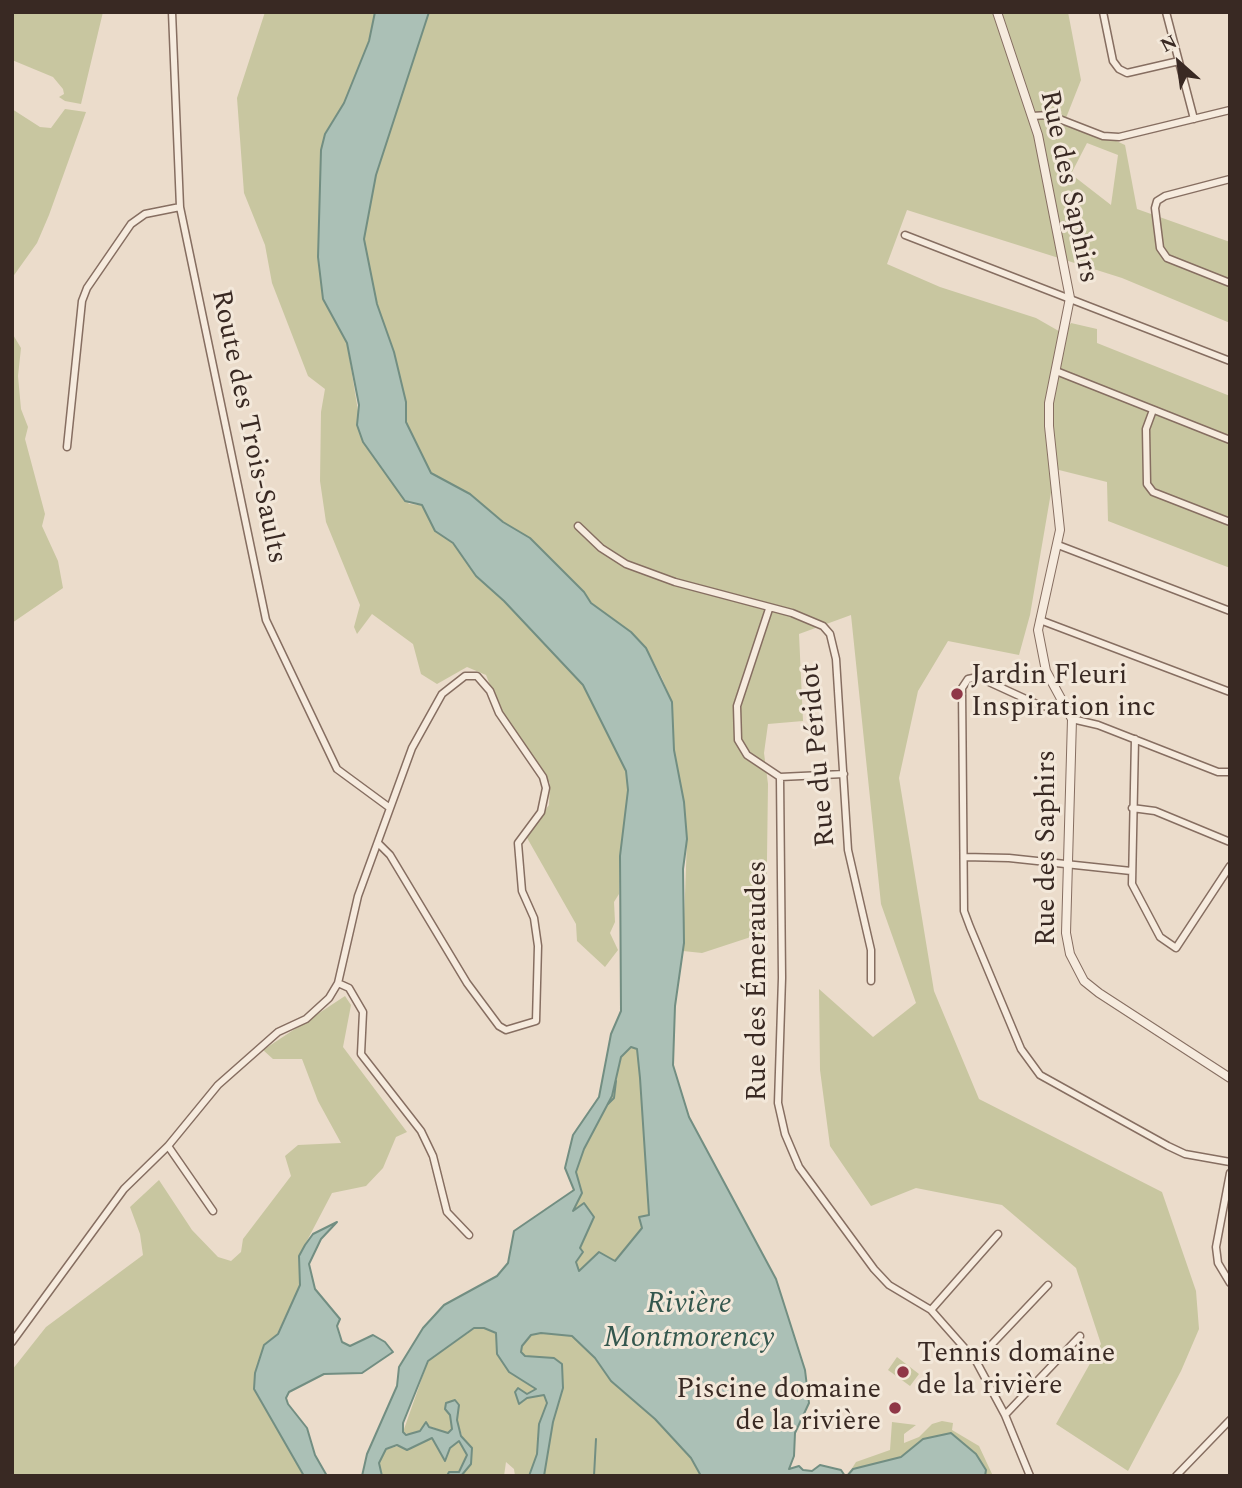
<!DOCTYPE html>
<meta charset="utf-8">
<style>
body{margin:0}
#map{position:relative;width:1242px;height:1488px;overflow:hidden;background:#ebdccb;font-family:Spectral,serif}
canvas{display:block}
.frame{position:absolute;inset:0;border:14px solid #392923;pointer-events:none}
.north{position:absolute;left:1144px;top:28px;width:70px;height:70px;-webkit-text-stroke:5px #f3e8da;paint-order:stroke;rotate:332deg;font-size:19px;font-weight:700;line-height:28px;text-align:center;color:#392923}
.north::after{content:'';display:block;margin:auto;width:24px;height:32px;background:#392923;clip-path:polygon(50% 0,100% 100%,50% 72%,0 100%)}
</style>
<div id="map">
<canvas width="1242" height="1488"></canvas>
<div class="frame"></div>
<div class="north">N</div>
</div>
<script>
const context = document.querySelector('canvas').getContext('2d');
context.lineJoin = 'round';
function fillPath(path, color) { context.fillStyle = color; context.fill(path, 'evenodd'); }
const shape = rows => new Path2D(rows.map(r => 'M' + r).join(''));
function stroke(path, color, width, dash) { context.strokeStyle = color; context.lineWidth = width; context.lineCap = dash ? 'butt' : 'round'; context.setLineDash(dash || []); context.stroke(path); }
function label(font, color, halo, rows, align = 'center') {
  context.font = font + ' Spectral,serif'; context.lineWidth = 6; context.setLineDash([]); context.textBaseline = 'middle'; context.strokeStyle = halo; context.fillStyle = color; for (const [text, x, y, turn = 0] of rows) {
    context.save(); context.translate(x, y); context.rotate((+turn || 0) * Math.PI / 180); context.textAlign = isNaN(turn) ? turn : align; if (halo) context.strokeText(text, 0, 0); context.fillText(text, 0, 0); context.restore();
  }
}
fillPath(shape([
 [12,12,103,12,81,104,65,101,59,97,64,94,63,89,53,77,12,60],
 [265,12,375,12,369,41,344,103,325,133,328,309,347,343,363,442,409,504,422,505,435,531,453,543,476,576,504,600,571,669,584,685,626,771,628,790,620,856,619,894,614,902,615,922,610,933,618,950,605,967,577,941,576,924,526,836,549,805,550,783,500,710,486,675,467,667,437,684,421,674,413,644,372,614,357,634,354,627,360,605,326,522,320,481,321,412,325,389,308,376,272,283,265,245,244,193,237,98],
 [429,12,1068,12,1081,80,1066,118,1125,145,1137,209,1230,242,1230,323,1122,278,907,210,887,264,940,287,1036,318,1064,334,1071,323,1097,329,1097,343,1230,396,1230,568,1108,521,1107,482,1055,469,1030,615,1019,655,948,641,918,691,899,778,934,991,979,1099,1162,1192,1196,1291,1199,1329,1181,1371,1128,1471,1056,1424,1101,1344,1076,1268,1002,1205,916,1188,871,1206,830,1146,820,1070,819,989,873,1037,916,1003,881,904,851,615,799,634,803,721,768,724,764,753,768,784,766,932,702,953,683,951,687,839,684,802,674,750,672,702,662,678,646,648,631,633,591,603,584,592,530,538,503,522,470,494,431,473,422,460,405,422,406,401,394,352,377,304,364,239,376,175],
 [1087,143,1118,155,1111,205,1071,174],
 [12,109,40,127,51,128,65,109,86,112,49,215,37,243,12,278],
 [12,333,21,348,18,376,21,409,28,427,25,439,45,514,42,526,58,561,63,588,12,623],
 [345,996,351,1005,343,1047,407,1132,396,1137,383,1168,366,1186,332,1193,299,1256,300,1285,277,1334,264,1345,254,1389,304,1476,12,1476,12,1370,46,1327,143,1255,140,1234,130,1207,159,1180,192,1230,218,1257,231,1261,241,1252,243,1239,291,1176,285,1156,298,1145,341,1143,318,1101,302,1059,273,1059,263,1050],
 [632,1047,637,1049,640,1078,649,1216,633,1243,615,1261,579,1271,576,1263,583,1253,580,1249,594,1217,572,1213,582,1193,576,1172,584,1149,612,1096,621,1057],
 [475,1328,491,1328,496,1333,498,1354,509,1372,537,1390,527,1394,523,1402,527,1398,544,1395,547,1403,539,1424,537,1454,529,1476,515,1476,514,1469,506,1462,504,1476,461,1476,471,1464,457,1420,459,1405,450,1415,452,1429,448,1433,429,1426,411,1435,403,1432,428,1361],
 [541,1333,572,1335,595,1358,611,1381,655,1419,691,1458,701,1476,544,1476,553,1422,563,1389,562,1364,524,1357,521,1352,522,1346,531,1335],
 [897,1357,919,1374,910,1386,888,1370],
 [942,1421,953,1423,952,1430,979,1446,993,1476,985,1476,986,1469,915,1446,901,1457,853,1469,847,1476,856,1462,890,1450,892,1422,916,1425,904,1434,904,1443,919,1437,932,1424],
 [433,1438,445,1460,450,1447,459,1440,467,1455,459,1472,449,1472,447,1476,382,1476,379,1463,386,1449]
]), '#c8c6a0');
const water = shape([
 [375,12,429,12,376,175,364,239,377,304,394,352,406,402,406,422,431,473,470,494,503,522,530,538,584,592,591,603,631,632,646,648,672,702,674,750,684,802,687,839,683,869,684,943,675,1006,673,1065,689,1117,776,1279,805,1370,809,1403,795,1433,794,1456,789,1469,799,1466,803,1470,812,1471,820,1465,841,1470,845,1476,701,1476,691,1458,655,1419,611,1381,595,1358,572,1336,541,1333,531,1335,522,1346,521,1352,525,1356,554,1358,562,1364,563,1388,553,1422,544,1476,529,1476,537,1454,539,1424,547,1403,544,1395,527,1398,519,1404,515,1392,518,1388,527,1394,536,1389,509,1372,497,1354,496,1333,484,1328,474,1328,428,1361,403,1423,403,1432,406,1435,420,1431,426,1422,429,1427,448,1433,452,1429,450,1415,445,1409,446,1403,455,1400,459,1405,457,1420,461,1436,472,1448,471,1464,461,1476,447,1476,449,1472,459,1472,467,1455,459,1441,450,1448,445,1461,432,1438,407,1450,397,1445,386,1449,379,1463,382,1476,362,1476,367,1454,397,1386,399,1367,423,1328,444,1305,497,1276,508,1263,514,1231,574,1190,565,1168,573,1135,599,1097,611,1034,621,1011,620,856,628,790,626,771,583,685,504,601,476,576,453,543,435,531,422,505,405,501,363,442,357,425,359,405,347,343,323,299,318,257,321,150,325,134,344,103,369,41,375,12],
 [631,1047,637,1049,640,1078,649,1215,639,1217,642,1228,615,1261,599,1252,579,1271,576,1262,583,1252,580,1248,594,1217,584,1203,573,1211,582,1193,576,1172,584,1149,612,1096,621,1057,631,1047],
 [337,1222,321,1239,309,1264,315,1289,340,1319,337,1326,342,1342,350,1346,373,1335,385,1342,393,1352,362,1373,324,1374,289,1392,286,1398,288,1404,307,1428,315,1455,327,1476,304,1476,254,1389,255,1373,264,1345,278,1334,300,1285,299,1256,305,1245,313,1234,337,1222],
 [951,1433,976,1454,986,1470,985,1476,847,1476,853,1469,901,1457,923,1439,951,1433]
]);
fillPath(water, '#abc0b6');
stroke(water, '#728e82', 2);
stroke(shape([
 [608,1104,614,1098,616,1081],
 [594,1476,596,1439]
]), '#728e82', 2);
const minor = shape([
 [172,12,180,207,266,620,337,769,390,808],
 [1103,12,1113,61,1119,69,1127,73,1179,61],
 [1166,12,1194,119],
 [1032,116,1049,115,1103,136,1119,137,1230,110],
 [1230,179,1165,196,1157,201,1155,208,1160,248,1167,258,1230,283],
 [905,235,1230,361],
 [1056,371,1230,440],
 [1153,410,1146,429,1147,484,1153,492,1230,522],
 [67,447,82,301,87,288,131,224,145,214,180,207],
 [578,526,601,548,626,564,675,582,792,613,823,626,830,634,836,659,848,850,871,950,871,981],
 [1058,545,1230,611],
 [769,609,737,706,738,740,747,755,780,777,844,774],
 [1040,620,1230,692],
 [1063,701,1048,707,1039,705,978,677,968,679,962,688,964,911,970,927,1021,1049,1040,1075,1168,1146,1185,1154,1230,1162],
 [1072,719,1098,725,1218,772,1230,772],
 [1135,739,1132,884,1160,937,1176,948,1230,866],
 [780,777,782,978,778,1103,785,1134,799,1167,874,1269,889,1285,931,1310,976,1361,1005,1415,1030,1476],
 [1132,808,1155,811,1230,842],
 [964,857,1009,858,1131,871],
 [338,983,349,988,363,1012,361,1054,421,1131,433,1156,447,1212,469,1235],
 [168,1146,213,1211],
 [1230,1173,1216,1247,1218,1263,1230,1283],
 [931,1310,998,1234],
 [12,1342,124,1189,168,1146,218,1085,278,1032,306,1019,329,998,338,983,358,896,412,748,442,694,465,676,477,676,490,691,499,713,543,777,546,788,541,812,518,843,522,891,534,918,538,946,536,1021,506,1030,499,1026,467,983,390,855,378,843],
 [976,1361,1048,1285],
 [1005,1415,1080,1336],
 [1176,1476,1230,1420]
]);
const tertiary = shape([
 [997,12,1038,135,1070,298,1049,403,1049,426,1060,530,1038,630,1046,671,1072,719,1066,933,1070,954,1084,981,1099,993,1230,1078]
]);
stroke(minor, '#866e61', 9);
stroke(tertiary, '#866e61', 10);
stroke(minor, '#f6ebde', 6);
stroke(tertiary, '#f6ebde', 8);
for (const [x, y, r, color] of [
 [957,694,7,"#8f3747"],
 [903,1372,7,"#8f3747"],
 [895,1408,7,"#8f3747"]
]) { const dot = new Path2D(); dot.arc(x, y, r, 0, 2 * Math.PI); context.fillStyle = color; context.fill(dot); stroke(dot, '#f3e8da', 2.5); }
label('28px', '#392923', '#f3e8da', [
 ["Rue des Saphirs",1067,187,78],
 ["Route des Trois-Saults",247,427,78],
 ["Rue du Péridot",820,755,-95],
 ["Rue des Saphirs",1049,848,-90],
 ["Rue des Émeraudes",760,981,-90]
]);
label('28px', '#392923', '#f3e8da', [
 ["Jardin Fleuri",971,678],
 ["Inspiration inc",971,710],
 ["Tennis domaine",917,1356],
 ["de la rivière",917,1388],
 ["Piscine domaine",881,1392,"right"],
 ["de la rivière",881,1424,"right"]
], 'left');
label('italic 30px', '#34574e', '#f3e8da', [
 ["Rivière",689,1306],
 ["Montmorency",689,1340]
]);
</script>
